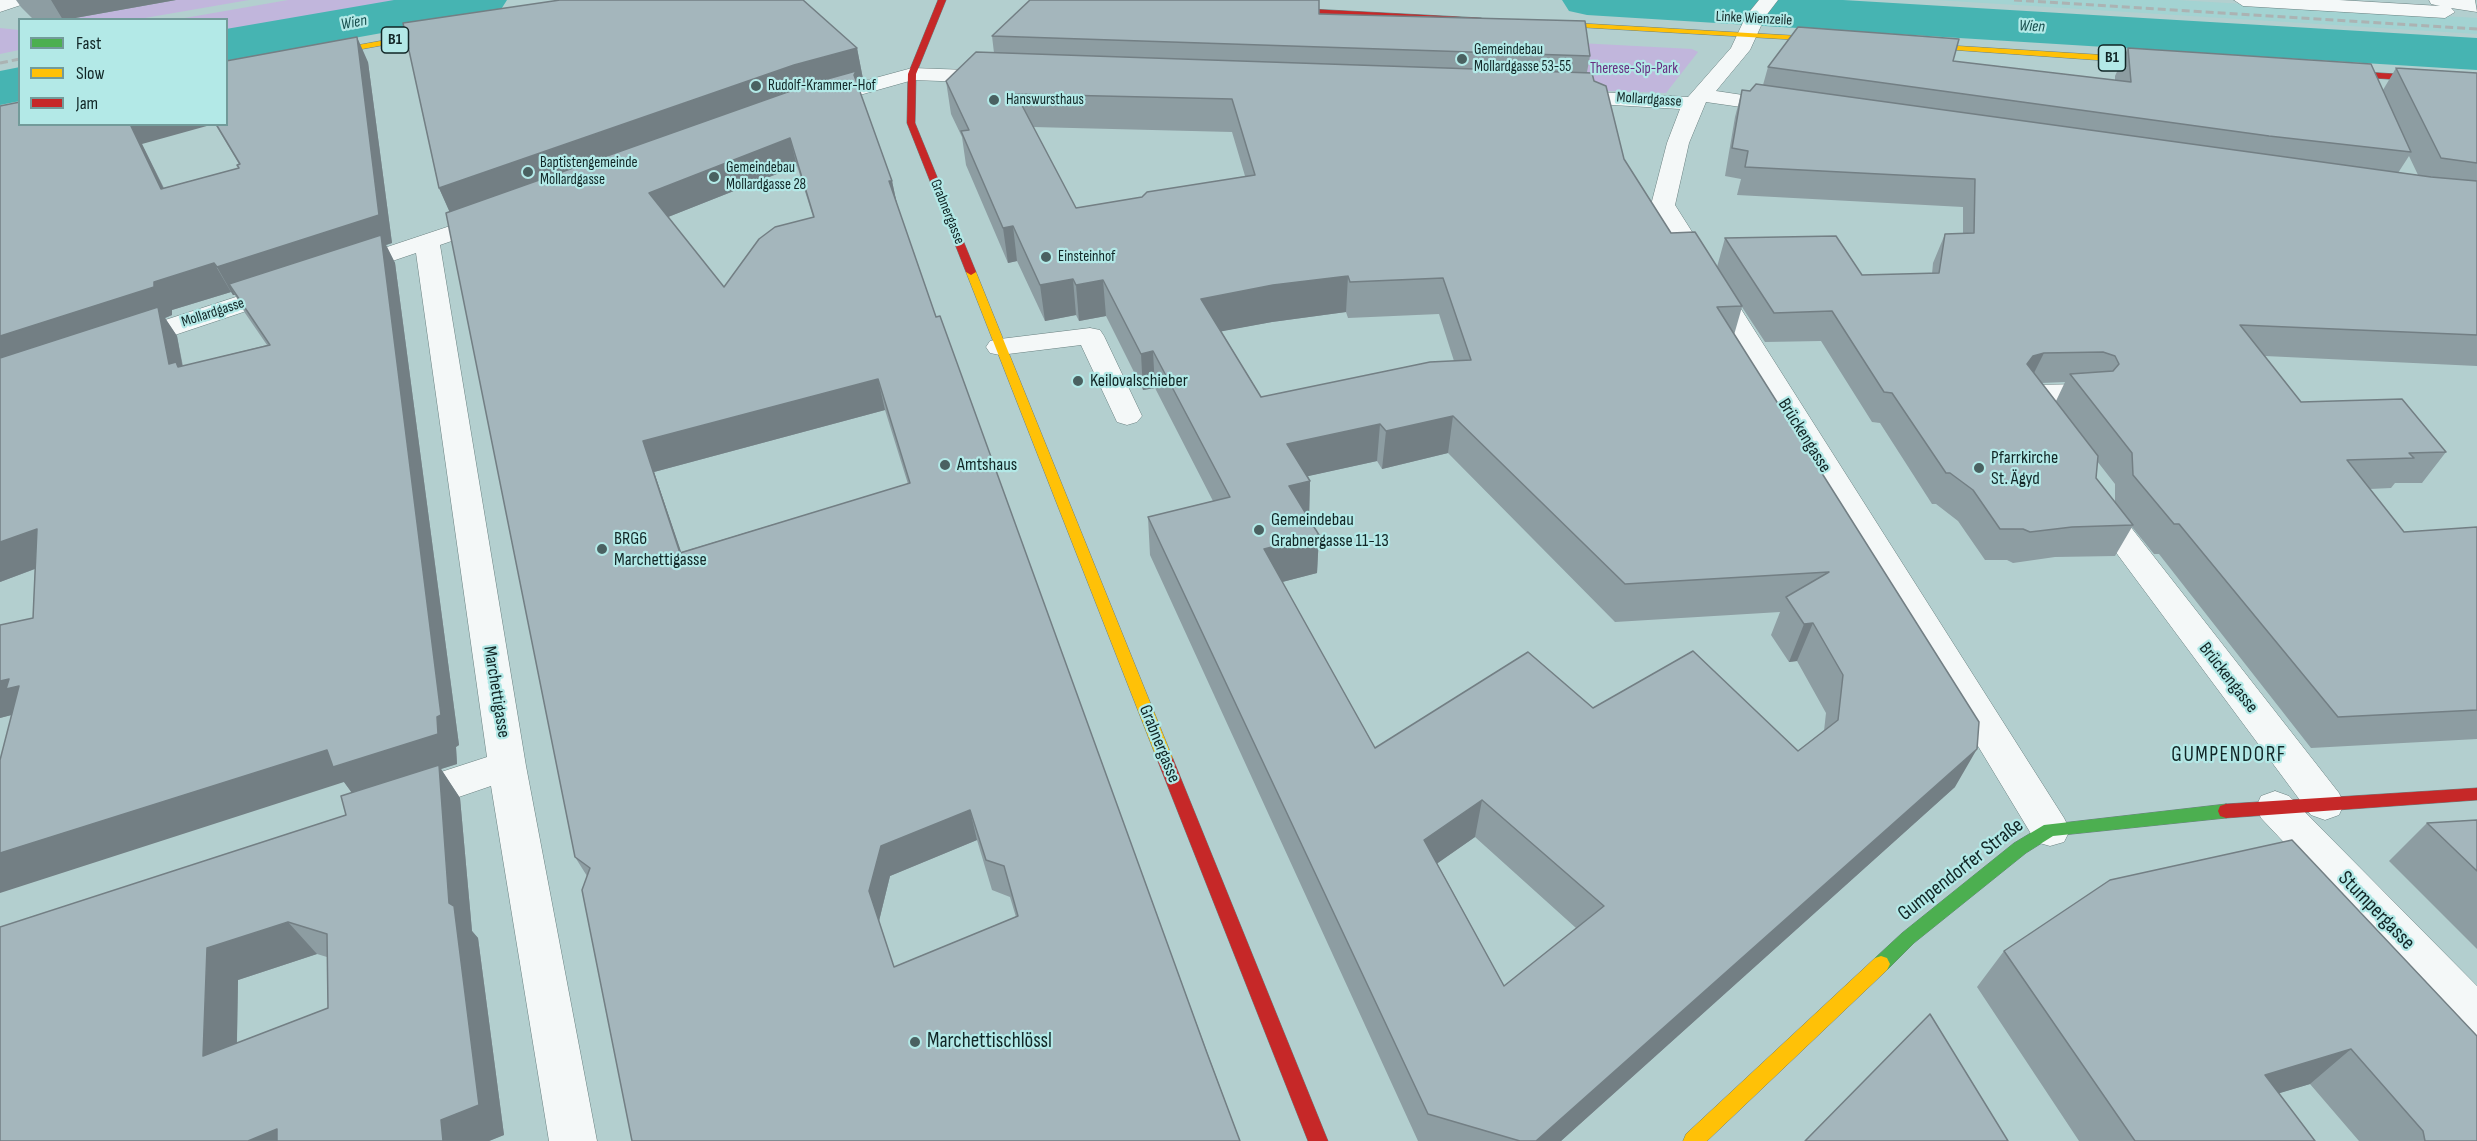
<!DOCTYPE html>
<meta charset="utf-8">
<style>
body{margin:0}
#map{position:relative;width:2477px;height:1141px;overflow:hidden;background:#b3cfcf;font-family:"Sofia Sans Condensed",sans-serif}
canvas{display:block}
.legend{position:absolute;left:18px;top:18px;width:210px;height:108px;box-sizing:border-box;background:#b3e9e7;border:2px solid #729b9a;margin:0;padding:8px 10px;list-style:none;font-size:18px;color:#112626}
.legend li{display:flex;align-items:center;gap:12px;height:30px}
.legend b{width:30px;border:2px solid #729b9a}
</style>
<div id="map">
<canvas width="2477" height="1141"></canvas>
<ul class="legend">
<li><b style="height:8px;background:#4caf50"></b>Fast</li>
<li><b style="height:8px;background:#ffc107"></b>Slow</li>
<li><b style="height:8px;background:#c62828"></b>Jam</li>
</ul>
</div>
<script>
const context = document.querySelector('canvas').getContext('2d');
context.lineJoin = 'round';
function fillPath(path, color) { context.fillStyle = color; context.fill(path, 'evenodd'); }
const shape = rows => new Path2D(rows.map(r => 'M' + r).join(''));
function stroke(path, color, width, dash) { context.strokeStyle = color; context.lineWidth = width; context.lineCap = dash ? 'butt' : 'round'; context.setLineDash(dash || []); context.stroke(path); }
function label(font, color, halo, rows, align = 'center') {
  context.font = font + ' "Sofia Sans Condensed",sans-serif'; context.lineWidth = 4.5; context.setLineDash([]); context.textBaseline = 'middle'; context.strokeStyle = halo; context.fillStyle = color; for (const [text, x, y, turn = 0] of rows) {
    context.save(); context.translate(x, y); context.rotate((+turn || 0) * Math.PI / 180); context.textAlign = isNaN(turn) ? turn : align; if (halo) context.strokeText(text, 0, 0); context.fillText(text, 0, 0); context.restore();
  }
}
fillPath(shape([
 [1936,0,2177,0,2477,18,2477,34]
]), '#a3d3d2');
fillPath(shape([
 [174,0,249,0,139,19,64,20],
 [288,0,407,0,227,33,226,20,179,19],
 [1805,2,1813,9,1803,19,1792,21,1775,17,1775,10,1783,5],
 [1836,4,1848,6,1855,11,1857,16,1851,24,1833,25,1825,20,1822,14,1824,9],
 [0,28,19,30,19,50,0,54],
 [1579,43,1692,49,1698,52,1666,93,1584,90]
]), '#c1b6dc');
fillPath(shape([
 [394,0,507,0,500,11,482,15,226,61,226,29,394,0],
 [1562,0,1843,0,2477,38,2477,70,1587,15,1569,11,1562,0],
 [20,67,20,101,0,105,0,71,20,67]
]), '#46b4b2');
const street = shape([
 [0,0,26,0,24,4,0,12,0,0],
 [1759,0,1778,0,1765,17,1750,50,1716,91,1783,101,1791,102,1794,107,1791,112,1783,113,1706,102,1689,143,1675,205,2064,818,2070,830,2064,842,2050,846,2036,842,1651,205,1667,143,1680,109,1563,102,1555,101,1552,96,1555,91,1563,90,1688,97,1731,48,1746,16,1759,0],
 [2234,0,2339,0,2440,6,2431,4,2429,0,2475,0,2477,12,2451,8,2455,12,2445,18,2243,6,2234,0],
 [912,68,996,71,1003,73,1006,77,1003,81,996,83,913,80,817,107,809,106,806,101,809,96,912,68],
 [492,212,501,214,504,219,501,224,440,245,526,766,597,1141,549,1141,491,786,409,814,395,809,390,798,395,787,487,757,416,253,348,276,339,273,335,268,339,263,492,212],
 [282,282,291,284,295,290,291,296,139,347,129,349,119,347,115,341,119,335,282,282],
 [1090,328,1100,330,1104,336,1142,416,1137,422,1127,425,1117,422,1081,345,1000,355,990,353,986,347,990,341,1000,339,1090,328],
 [2087,384,2097,387,2101,393,2097,399,2051,402,2058,412,2053,418,2043,421,2033,418,2015,394,2019,388,2029,385,2087,384],
 [2097,495,2108,498,2339,793,2344,804,2339,815,2325,820,2311,815,2086,512,2081,505,2086,498,2097,495],
 [2275,791,2289,796,2477,986,2477,1036,2461,1030,2261,818,2256,807,2261,796,2275,791]
]);
const fast = shape([
 [2226,804,2232,806,2234,811,2232,816,2226,818,2053,836,2026,853,1914,943,1887,970,1881,972,1875,970,1872,964,1875,958,1902,933,2014,843,2044,825,2226,804]
]);
const slow = shape([
 [1539,21,1835,38,1839,40,1835,42,1542,25,1539,25,1539,21],
 [452,28,455,28,455,32,226,74,226,69,452,28],
 [1910,43,2167,59,2171,62,2167,65,1913,47,1909,45,1910,43],
 [971,269,976,272,1173,759,1170,763,1165,765,1160,763,1157,759,966,272,971,269],
 [1881,956,1887,958,1890,964,1887,970,1707,1141,1683,1141,1686,1134,1875,958,1881,956]
]);
const jam = shape([
 [938,0,946,0,916,74,915,123,976,272,971,275,966,272,907,123,908,74,938,0],
 [1272,7,1481,18,1485,20,1481,22,1275,11,1272,11,1272,7],
 [2332,70,2477,79,2477,85,2329,75,2328,73,2332,70],
 [1165,753,1170,755,1173,759,1328,1141,1308,1141,1157,759,1160,755,1165,753],
 [2477,788,2477,800,2226,818,2220,816,2218,811,2220,806,2226,804,2477,788]
]);
stroke(street, '#6a8181', 1);
stroke(fast, '#6a8181', 1);
stroke(slow, '#6a8181', 1);
stroke(jam, '#6a8181', 1);
fillPath(street, '#f4f8f8');
fillPath(fast, '#4caf50');
fillPath(slow, '#ffc107');
fillPath(jam, '#c62828');
stroke(shape([
 [2014,0,2477,29],
 [0,63,20,59]
]), '#abb3b3', 3, [8, 4]);
fillPath(shape([
 [16,0,176,0,64,20,32,18,21,7],
 [1319,14,1590,56,1587,72,1594,81,1624,159,1671,233,1717,267,1725,238,1862,275,1932,274,1933,263,1945,234,1963,234,1963,207,1737,195,1741,179,1725,176,1735,117,1742,90,1750,91,1763,85,1768,67,1953,61,2115,80,2115,76,2128,48,2383,90,2396,68,2477,73,2477,366,2265,356,2301,402,2446,452,2422,483,2395,483,2391,488,2370,489,2404,532,2477,527,2477,739,2311,748,2159,554,2154,554,2132,527,2115,556,2055,557,2013,563,2007,560,1985,560,1958,521,1936,504,1932,504,1880,423,1872,422,1821,341,1765,342,1742,307,1734,335,1955,787,1561,1141,1418,1141,1150,555,1148,517,1213,501,1155,388,1143,390,1106,316,1079,321,1076,315,1045,321,1017,261,1008,263,966,165,962,137,951,114,946,81,994,53,992,36],
 [1033,127,1232,132,1245,176,1142,197,1076,208],
 [2409,156,2418,175,2398,173],
 [1346,312,1348,318,1439,314,1454,361,1261,397,1221,331,1272,322],
 [2065,382,2056,401,2041,383],
 [1448,453,1615,622,1780,612,1771,635,1789,662,1797,661,1826,713,1824,731,1798,751,1593,708,1375,748,1282,582,1317,573,1319,535,1309,518,1310,481,1308,476,1377,461,1382,469],
 [2097,461,2115,484,2115,502,2096,478],
 [1475,837,1576,928,1504,986,1437,863],
 [857,48,863,79,858,81,860,92,892,181,897,204,936,317,1240,1141,587,876,575,857,450,212,439,188],
 [797,166,813,217,724,287,668,217],
 [885,410,908,484,681,552,654,472],
 [977,840,992,890,1010,897,1016,917,894,967,879,921,890,876],
 [368,62,392,243,386,245,395,263,459,745,456,747,457,764,441,769,460,798,472,931,478,938,504,1135,489,1141,0,1141,346,815,352,793,344,782,11,715,0,718,0,625,33,618,35,569,0,582,0,106,142,144,164,188,239,168,239,164,215,124,226,124],
 [231,292,233,295,235,295,245,313,267,345,183,366,177,336,165,318,172,315,172,310],
 [317,954,327,957,328,1008,237,1043,238,980],
 [2477,820,2477,949,2389,861,2427,823],
 [2004,951,2477,1036,2477,1141,2359,1141,2310,1084,2279,1093,2315,1141,2079,1141,1977,987]
]), '#8d9da2');
fillPath(shape([
 [51,0,176,0,64,20,63,20],
 [357,37,368,62,392,243,386,245,395,263,459,745,456,747,457,764,441,769,460,798,472,931,478,938,504,1135,489,1141,443,1141,355,797,344,782,0,893,0,853,383,246,229,284,235,295,233,295,217,267],
 [857,48,863,79,858,81,861,98,454,222,439,188,794,65],
 [130,124,214,124,142,144,177,216,161,189],
 [790,138,797,166,658,221,649,193],
 [889,181,892,181,898,209],
 [1013,226,1017,261,1008,263,1003,228],
 [214,263,231,292,172,310,172,315,165,318,177,336,184,375,169,364,0,372,0,336,154,282],
 [1348,276,1346,312,1272,322,1202,335,1201,299,1273,285],
 [1073,279,1076,315,1045,321,1040,285],
 [1103,280,1106,316,1079,321,1076,285],
 [1153,351,1155,388,1143,390,1141,354],
 [2044,353,2029,383,2027,364,2033,356],
 [878,379,885,410,654,472,692,584,680,553,643,441],
 [1453,416,1448,453,1382,469,1386,431],
 [1380,424,1377,461,1286,481,1287,444],
 [1310,481,1309,519,1289,486],
 [37,529,61,559,0,582,0,542],
 [1319,535,1317,573,1263,587,1264,549],
 [1813,623,1797,661,1789,662,1804,624],
 [9,679,19,686,27,711,0,718,0,681],
 [1977,749,1955,787,1561,1141,1536,1141],
 [1482,800,1475,837,1418,877,1424,840],
 [970,810,977,840,890,876,879,921,869,891,881,846],
 [288,922,317,954,238,980,236,1087,203,1056,207,948],
 [2351,1049,2310,1084,2227,1109,2265,1075],
 [277,1129,290,1141,248,1141]
]), '#737f84');
const building = shape([
 [560,0,803,0,857,48,794,65,439,188,403,23,560,0],
 [1030,0,1319,0,1319,14,1585,21,1590,56,992,36,1030,0],
 [1798,27,1959,39,1953,61,2131,82,2128,48,2371,64,2411,152,2269,136,1768,67,1798,27],
 [357,37,379,215,217,267,214,263,154,282,154,287,0,336,0,106,20,102,20,124,130,124,161,189,239,168,237,165,240,164,216,124,226,124,226,61,357,37],
 [976,52,1592,73,1594,81,1606,86,1624,159,1671,233,1695,232,1742,306,1717,307,1979,722,1977,749,1536,1141,1520,1141,1428,1114,1148,517,1230,497,1153,351,1141,354,1103,280,1076,285,1073,279,1040,285,1013,226,1003,228,961,131,969,130,946,81,976,52],
 [1016,94,1232,99,1255,175,1147,192,1142,197,1076,208,1016,94],
 [1348,276,1350,282,1443,278,1471,360,1430,362,1261,397,1201,299,1273,285,1348,276],
 [1453,416,1625,584,1829,572,1786,597,1804,624,1813,623,1843,675,1838,720,1798,751,1693,651,1593,708,1528,652,1375,748,1264,549,1319,535,1289,486,1310,481,1287,444,1380,424,1386,431,1453,416],
 [1482,800,1604,906,1504,986,1424,840,1482,800],
 [2396,68,2477,73,2477,163,2441,158,2396,68],
 [856,71,854,75,892,181,889,181,936,317,940,316,1207,1053,1240,1141,632,1141,582,890,590,868,575,857,446,213,813,83,856,71],
 [790,138,814,217,775,227,759,239,724,287,649,193,790,138],
 [878,379,910,483,680,553,643,441,878,379],
 [970,810,986,860,1004,866,1018,916,894,967,869,891,881,846,970,810],
 [1756,84,2431,177,2477,181,2477,335,2240,325,2301,402,2402,399,2446,452,2409,453,2414,458,2347,460,2404,532,2477,527,2477,710,2338,717,2179,524,2174,524,2133,475,2132,453,2070,374,2113,371,2119,364,2115,356,2103,352,2044,353,2033,356,2027,364,2098,456,2096,478,2133,525,2072,527,2030,532,2023,529,2000,529,1973,490,1950,473,1946,473,1892,393,1884,392,1832,311,1774,313,1725,238,1836,236,1862,275,1939,273,1945,234,1974,233,1975,179,1745,167,1748,151,1732,148,1742,90,1750,91,1756,84],
 [381,235,441,715,437,717,438,734,333,767,327,750,0,853,0,760,19,686,6,689,9,679,0,681,0,625,33,618,37,529,0,542,0,358,158,307,169,364,176,362,178,367,270,345,229,284,381,235],
 [439,765,449,903,454,906,479,1105,441,1120,443,1141,277,1141,277,1129,248,1141,0,1141,0,927,346,815,341,796,439,765],
 [288,922,327,934,328,1008,203,1056,207,948,288,922],
 [2477,820,2477,871,2427,823,2477,820],
 [2292,840,2477,1036,2477,1141,2425,1141,2423,1131,2351,1049,2265,1075,2315,1141,2135,1141,2004,951,2110,880,2292,840],
 [1930,1014,2008,1141,1805,1141,1930,1014]
]);
fillPath(building, '#a4b6bc');
stroke(building, '#737f84', 1.5);
for (const [x, y, r, color] of [
 [1462,59,6,"#4a6161"],
 [756,86,6,"#4a6161"],
 [994,100,6,"#4a6161"],
 [528,172,6,"#4a6161"],
 [714,177,6,"#4a6161"],
 [1046,257,6,"#4a6161"],
 [1078,381,6,"#4a6161"],
 [945,465,6,"#4a6161"],
 [1979,468,6,"#4a6161"],
 [1259,530,6,"#4a6161"],
 [602,549,6,"#4a6161"],
 [915,1042,6,"#4a6161"]
]) { const dot = new Path2D(); dot.arc(x, y, r, 0, 2 * Math.PI); context.fillStyle = color; context.fill(dot); stroke(dot, '#b3e9e7', 2); }
label('15px', '#112626', '#b3e9e7', [
 ["Linke Wienzeile",1754,19,3],
 ["Mollardgasse",1649,100,4],
 ["Grabnergasse",947,212,68],
 ["Mollardgasse",213,313,-18]
]);
label('15px', '#112626', '#b3e9e7', [
 ["Gemeindebau",1474,50],
 ["Mollardgasse 53-55",1474,67],
 ["Rudolf-Krammer-Hof",768,86],
 ["Hanswursthaus",1006,100],
 ["Baptistengemeinde",540,163],
 ["Mollardgasse",540,180],
 ["Gemeindebau",726,168],
 ["Mollardgasse 28",726,185],
 ["Einsteinhof",1058,257]
], 'left');
label('15px', '#672f82', '#b3e9e7', [
 ["Therese-Sip-Park",1634,69]
]);
label('italic 16px', '#164d4c', '#b3e9e7', [
 ["Wien",354,23,-10],
 ["Wien",2032,27,3]
]);
for (const [x, y, w] of [
 [395,40,27],
 [2112,58,27]
]) { const box = new Path2D(); box.roundRect(x - w / 2, y - 13, w, 26, 4.5); context.fillStyle = '#b3e9e7'; context.fill(box); stroke(box, '#112626', 1.5); }
label('bold 16px', '#112626', null, [
 ["B1",395,40],
 ["B1",2112,58]
]);
label('18px', '#112626', '#b3e9e7', [
 ["Keilovalschieber",1090,381],
 ["Pfarrkirche",1991,458],
 ["St. Ägyd",1991,479],
 ["Amtshaus",957,465],
 ["Gemeindebau",1271,520],
 ["Grabnergasse 11-13",1271,541],
 ["BRG6",614,539],
 ["Marchettigasse",614,560]
], 'left');
label('18px', '#112626', '#b3e9e7', [
 ["Brückengasse",1804,436,58],
 ["Brückengasse",2228,678,52],
 ["Marchettigasse",496,692,81],
 ["Grabnergasse",1159,744,68]
]);
context.letterSpacing = '1.5px';
label('21px', '#112626', '#b3e9e7', [
 ["GUMPENDORF",2229,756]
]);
context.letterSpacing = '0px';
label('21px', '#112626', '#b3e9e7', [
 ["Gumpendorfer Straße",1961,870,-38],
 ["Stumpergasse",2376,911,46]
]);
label('21px', '#112626', '#b3e9e7', [
 ["Marchettischlössl",927,1042]
], 'left');
</script>
